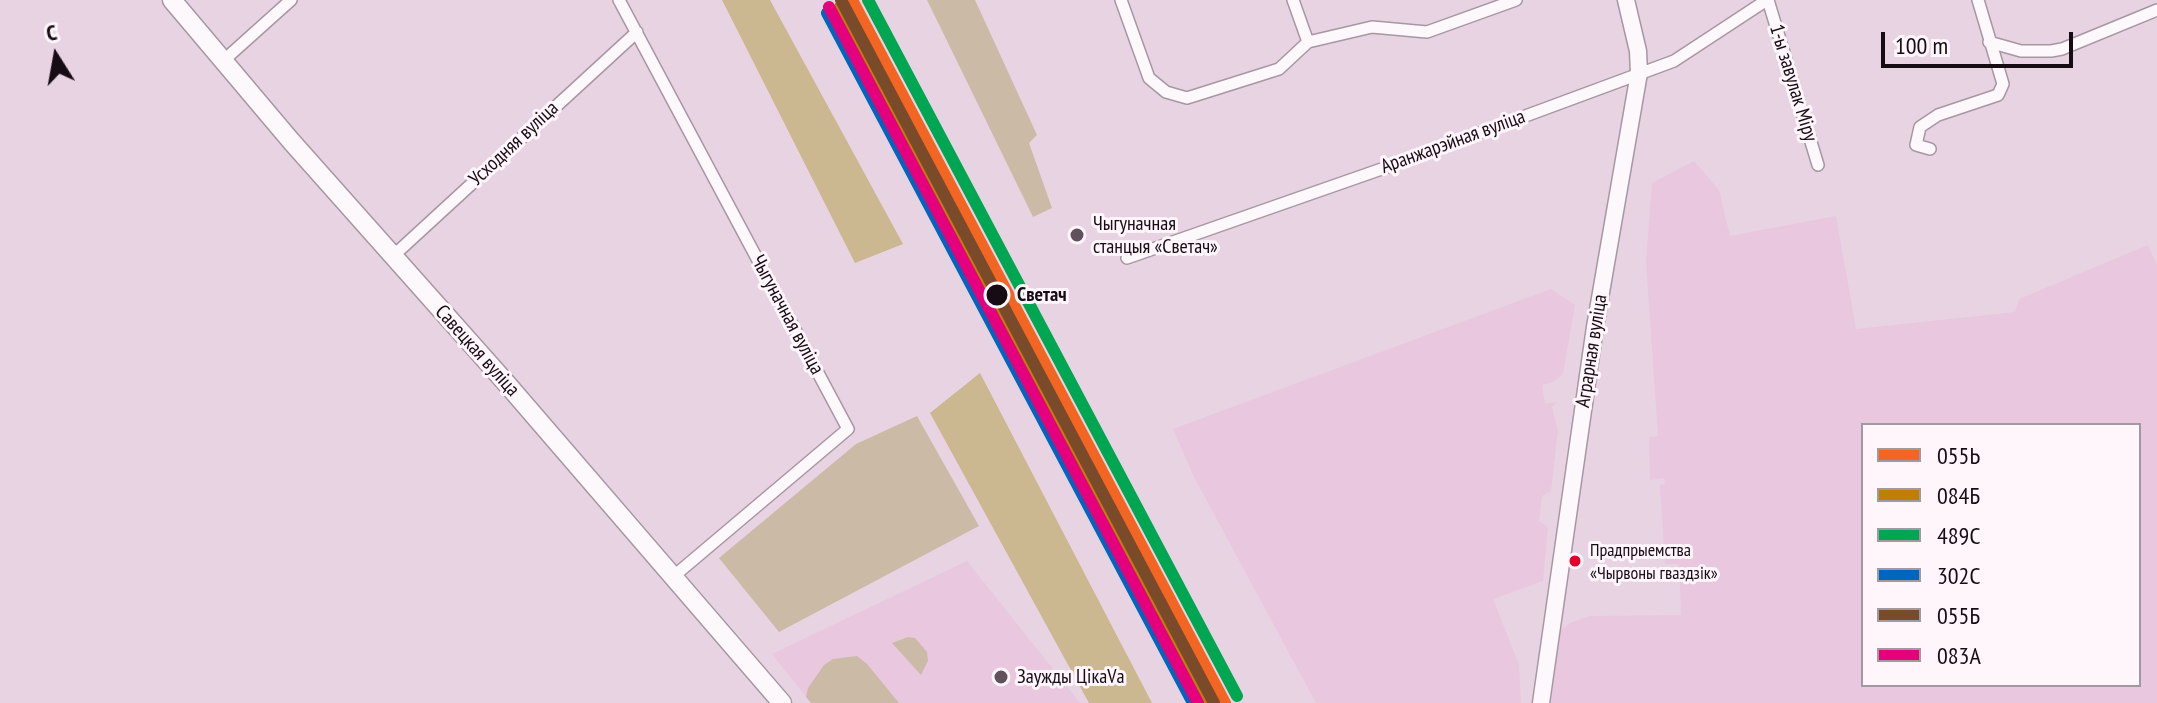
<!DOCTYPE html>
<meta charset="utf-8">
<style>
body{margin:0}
#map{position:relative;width:2157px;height:703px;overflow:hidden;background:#e8d3e2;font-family:"PT Sans Narrow",sans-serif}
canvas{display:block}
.legend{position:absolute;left:1861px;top:423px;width:280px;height:264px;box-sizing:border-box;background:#fef6fb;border:2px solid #a2989f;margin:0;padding:10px 14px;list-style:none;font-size:24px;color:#170b14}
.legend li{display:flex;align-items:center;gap:16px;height:40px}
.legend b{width:40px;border:2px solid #a2989f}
.north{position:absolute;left:16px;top:16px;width:80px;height:80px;-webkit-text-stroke:6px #fef6fb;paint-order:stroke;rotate:349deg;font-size:22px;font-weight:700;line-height:32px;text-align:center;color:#170b14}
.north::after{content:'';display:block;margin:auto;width:28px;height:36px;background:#170b14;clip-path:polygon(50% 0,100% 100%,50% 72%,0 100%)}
.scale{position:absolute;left:1881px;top:32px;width:192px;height:36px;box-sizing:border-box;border:4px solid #170b14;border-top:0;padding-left:10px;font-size:24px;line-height:28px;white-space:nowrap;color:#170b14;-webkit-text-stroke:6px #fef6fb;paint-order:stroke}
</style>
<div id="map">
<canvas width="2157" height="703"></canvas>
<ul class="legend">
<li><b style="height:10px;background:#f26522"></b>055Ь</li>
<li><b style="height:10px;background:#bf7f05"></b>084Б</li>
<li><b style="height:10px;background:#00a651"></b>489С</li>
<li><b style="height:10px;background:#0065bd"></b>302С</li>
<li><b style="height:10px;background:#7a4b2a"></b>055Б</li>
<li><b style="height:10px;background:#e5007d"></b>083А</li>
</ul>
<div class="north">С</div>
<div class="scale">100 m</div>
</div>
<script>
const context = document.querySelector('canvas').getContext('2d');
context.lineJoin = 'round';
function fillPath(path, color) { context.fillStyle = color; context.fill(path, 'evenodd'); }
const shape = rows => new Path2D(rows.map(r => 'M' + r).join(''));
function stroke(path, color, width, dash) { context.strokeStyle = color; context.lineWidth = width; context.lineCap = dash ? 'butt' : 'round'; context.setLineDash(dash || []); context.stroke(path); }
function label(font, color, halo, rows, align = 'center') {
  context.font = font + ' "PT Sans Narrow",sans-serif'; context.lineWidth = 6; context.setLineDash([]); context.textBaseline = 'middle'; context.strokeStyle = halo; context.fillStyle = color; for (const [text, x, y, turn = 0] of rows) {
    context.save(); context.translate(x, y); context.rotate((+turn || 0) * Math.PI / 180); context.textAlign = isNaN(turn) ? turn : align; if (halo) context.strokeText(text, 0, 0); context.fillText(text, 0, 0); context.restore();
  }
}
fillPath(shape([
 [1694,161,1719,190,1730,236,1836,216,1856,329,2015,312,2019,299,2148,245,2157,265,2157,703,1551,703,1560,631,1570,623,1590,616,1681,615,1679,564,1665,564,1660,485,1665,484,1664,478,1650,480,1649,437,1658,436,1646,261,1652,183],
 [1863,425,2139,425,2139,685,1863,685],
 [1551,289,1575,305,1563,374,1553,382,1542,385,1545,404,1557,402,1552,407,1558,430,1551,491,1542,496,1539,521,1548,527,1543,581,1493,599,1519,665,1521,703,1316,703,1194,477,1173,429],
 [967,561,1080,703,811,703,772,654]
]), '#e9c7df');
fillPath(shape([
 [927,0,975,0,1037,135,1029,143,1052,208,1033,217],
 [917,416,979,526,779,632,719,558,856,444],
 [908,637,915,638,927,652,928,661,921,675,892,643],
 [857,656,867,664,899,703,811,703,806,697,808,688,824,665,833,659]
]), '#cbbba6');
fillPath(shape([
 [722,0,770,0,903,244,855,263],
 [980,373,1152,703,1089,703,930,413]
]), '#cbb790');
const street = shape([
 [619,0,848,429,674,576],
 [1121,0,1149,78,1166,92,1187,98,1279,69,1308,42,1372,27,1427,32,1516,0],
 [1293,0,1308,42],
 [1768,0,1818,165],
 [1989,42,2021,51,2051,51,2062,49,2157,10],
 [223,61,291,0],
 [1930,149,1916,145,1920,127,1938,115,1998,95,2003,84,1978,0],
 [392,257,637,32],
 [1127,258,1393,165,1674,61,1767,0]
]);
const secondary = shape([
 [1541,703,1595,327,1639,73,1638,51,1626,0]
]);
const primary = shape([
 [172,0,291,141,507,384,782,703]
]);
stroke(street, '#a797a2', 14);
stroke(secondary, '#a797a2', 19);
stroke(primary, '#a797a2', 21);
stroke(street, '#fcf8fb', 11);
stroke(secondary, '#fcf8fb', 16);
stroke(primary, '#fcf8fb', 18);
stroke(shape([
 [852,0,1225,703]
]), '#f26522', 12);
stroke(shape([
 [840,7,1209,703]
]), '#bf7f05', 12);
stroke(shape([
 [868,0,1237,696]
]), '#00a651', 12);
stroke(shape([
 [827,13,1193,703]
]), '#0065bd', 12);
stroke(shape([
 [841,0,1214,703]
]), '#7a4b2a', 12);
stroke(shape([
 [829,7,1198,703]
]), '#e5007d', 12);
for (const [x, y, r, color] of [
 [1077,235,8,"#60515c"],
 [997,295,12,"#170b14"],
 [1575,561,7,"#e4002b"],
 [1001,677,8,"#60515c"]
]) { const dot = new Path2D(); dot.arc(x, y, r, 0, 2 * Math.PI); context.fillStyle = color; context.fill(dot); stroke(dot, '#fef6fb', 3); }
label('18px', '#170b14', '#fef6fb', [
 ["Прадпрыемства",1590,551],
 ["«Чырвоны гваздзік»",1590,574]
], 'left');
label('20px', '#170b14', '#fef6fb', [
 ["1-ы завулак Міру",1793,83,73],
 ["Аранжарэйная вуліца",1453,142,-20],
 ["Усходняя вуліца",514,144,-43],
 ["Чыгуначная вуліца",787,315,62],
 ["Савецкая вуліца",477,351,48],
 ["Аграрная вуліца",1592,351,-81]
]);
label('20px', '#170b14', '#fef6fb', [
 ["Чыгуначная",1093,224],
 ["станцыя «Светач»",1093,247],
 ["Заужды ЦікаVа",1017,677]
], 'left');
label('bold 20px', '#170b14', '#fef6fb', [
 ["Светач",1017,295]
], 'left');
</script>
